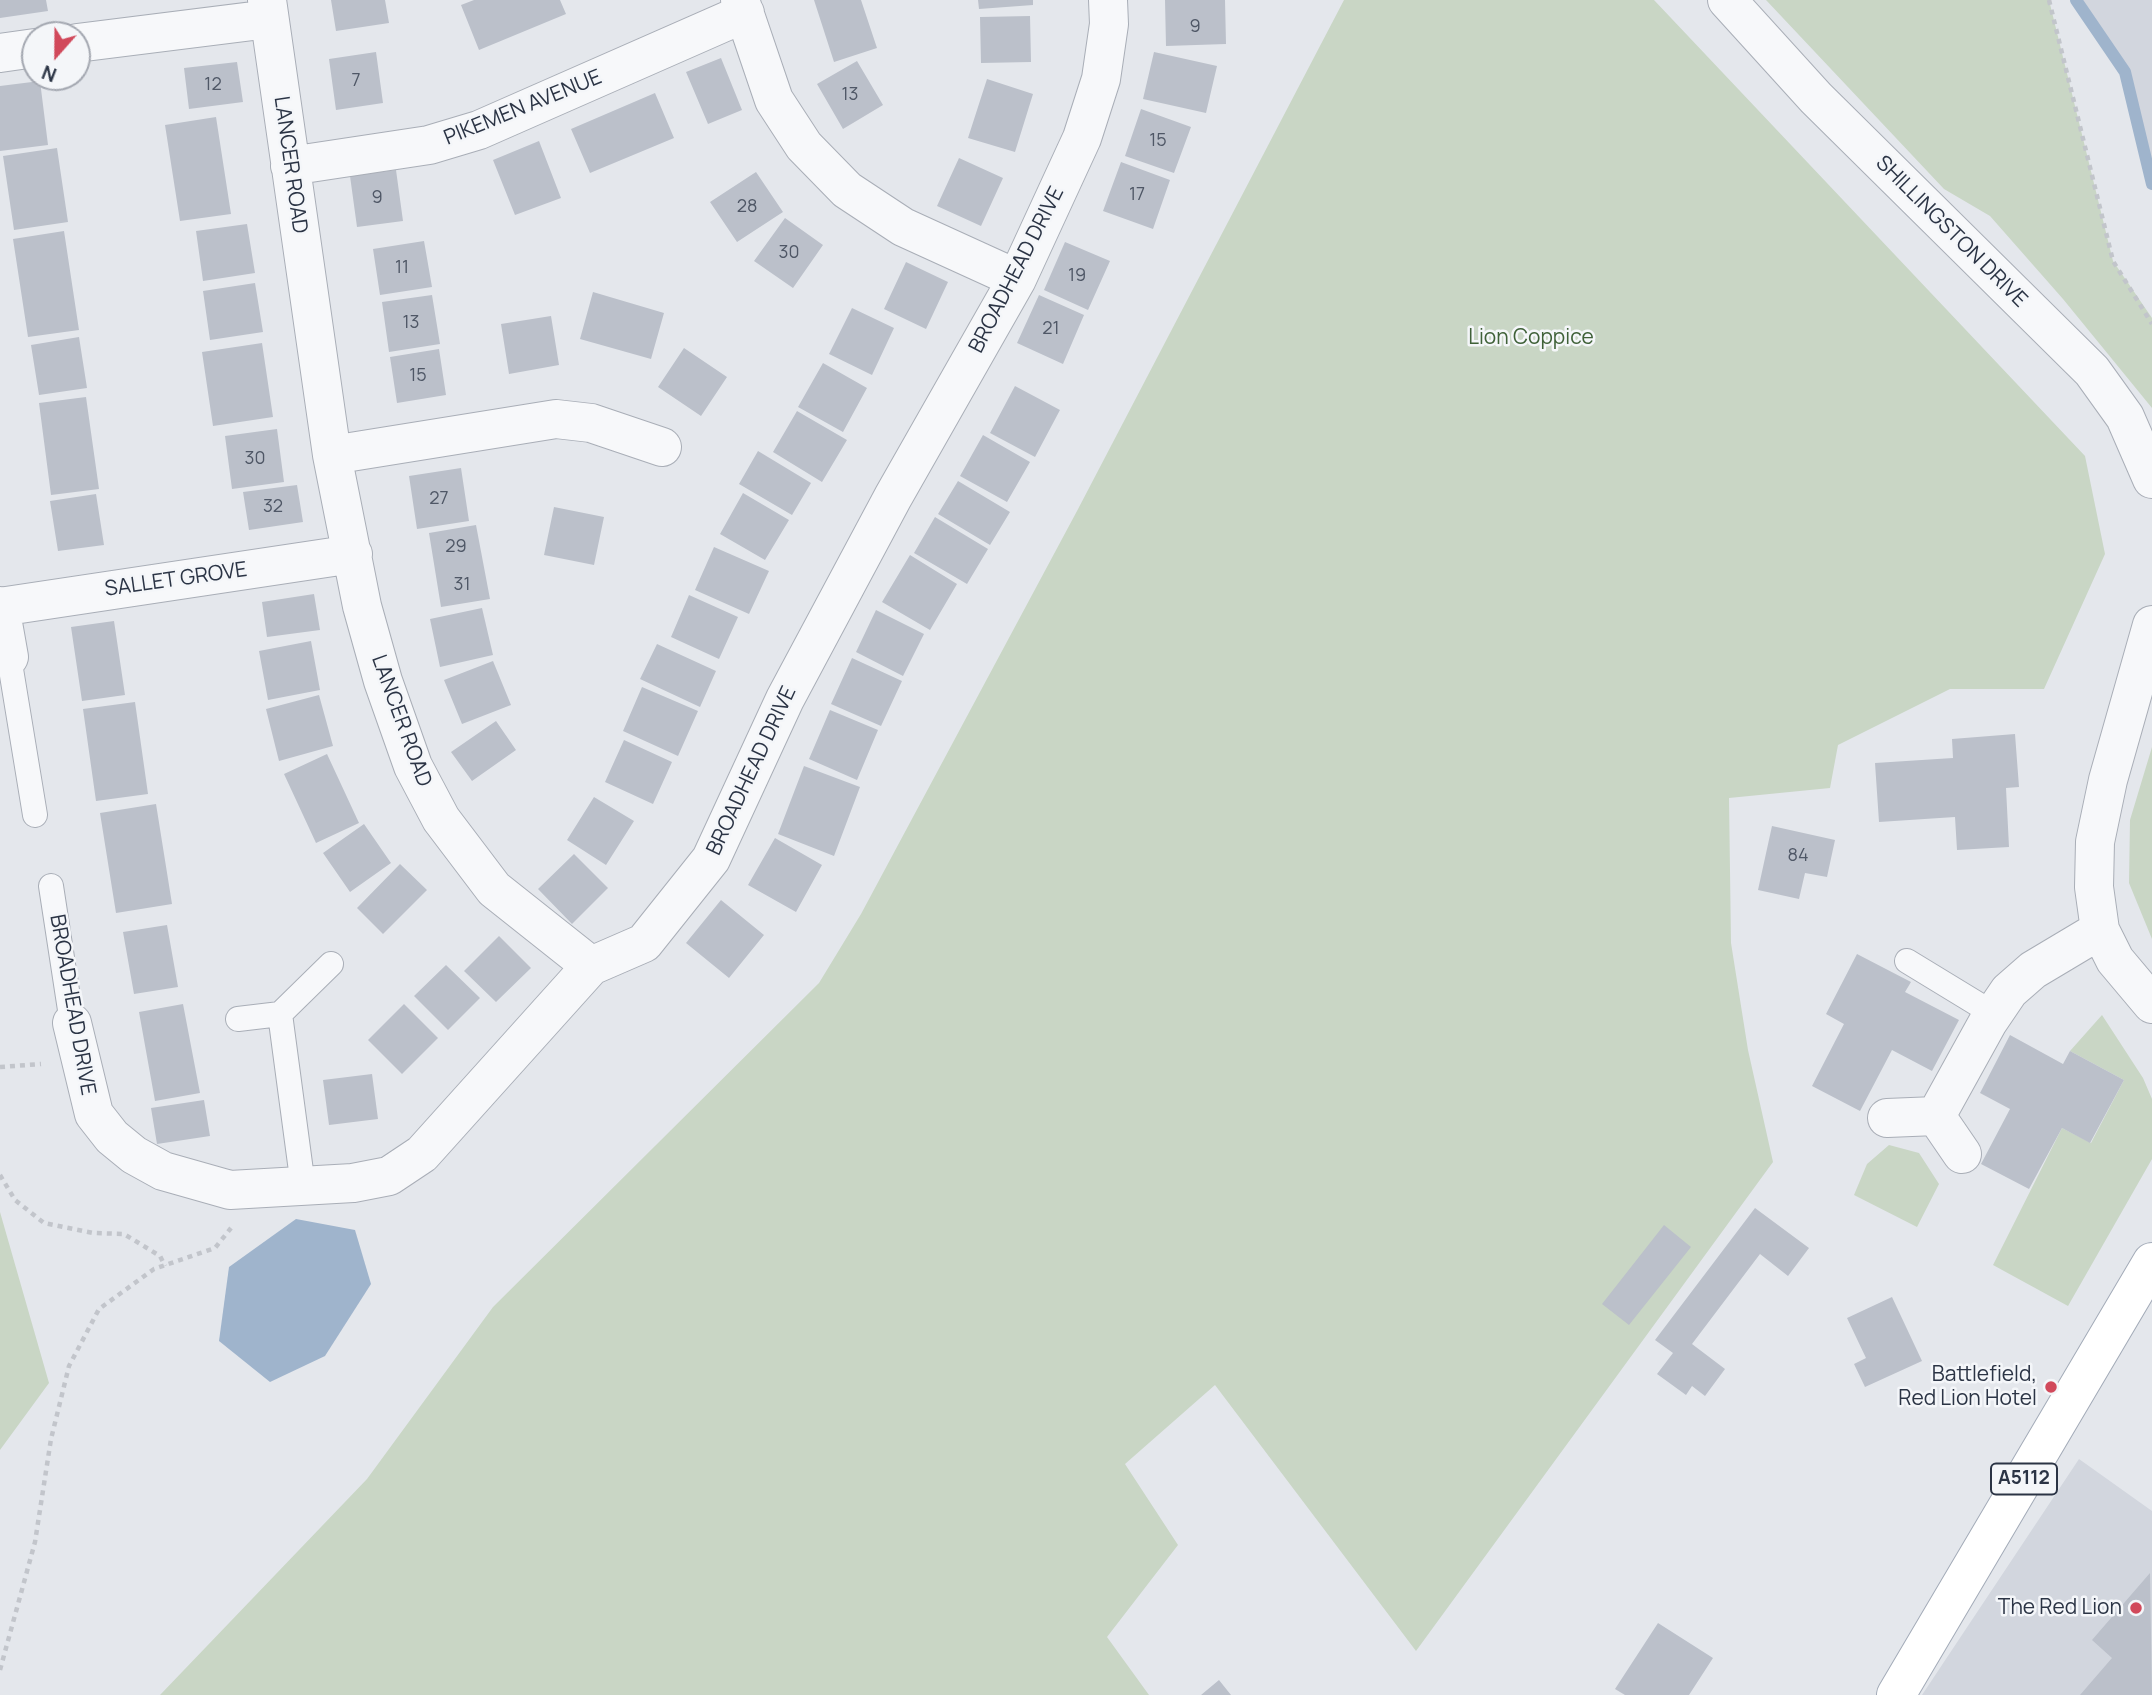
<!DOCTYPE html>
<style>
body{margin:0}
#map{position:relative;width:2152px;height:1695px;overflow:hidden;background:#e4e7ec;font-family:Manrope,sans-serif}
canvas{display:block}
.north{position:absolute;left:21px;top:21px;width:70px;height:70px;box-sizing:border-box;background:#f4f6f9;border:2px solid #a4a8b1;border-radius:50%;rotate:201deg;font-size:19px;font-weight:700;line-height:28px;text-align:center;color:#2b3445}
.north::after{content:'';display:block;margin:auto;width:24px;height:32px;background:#d1495b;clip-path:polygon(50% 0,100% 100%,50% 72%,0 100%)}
</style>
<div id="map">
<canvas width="2152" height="1695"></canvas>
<div class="north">N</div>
</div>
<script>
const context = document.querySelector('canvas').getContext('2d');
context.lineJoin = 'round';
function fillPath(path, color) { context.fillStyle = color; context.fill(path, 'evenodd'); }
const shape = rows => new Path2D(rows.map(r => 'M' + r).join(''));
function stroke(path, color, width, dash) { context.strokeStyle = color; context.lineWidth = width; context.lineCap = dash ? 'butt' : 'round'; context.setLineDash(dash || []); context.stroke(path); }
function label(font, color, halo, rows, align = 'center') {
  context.font = font + ' Manrope,sans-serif'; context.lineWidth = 5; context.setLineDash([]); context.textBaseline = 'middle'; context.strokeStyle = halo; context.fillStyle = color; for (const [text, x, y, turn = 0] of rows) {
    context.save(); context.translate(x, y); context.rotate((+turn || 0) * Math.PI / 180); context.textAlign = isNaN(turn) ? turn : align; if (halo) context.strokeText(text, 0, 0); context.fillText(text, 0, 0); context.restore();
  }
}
fillPath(shape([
 [2081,0,2152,0,2152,184,2125,72],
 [2079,1459,2152,1511,2152,1695,1922,1695]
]), '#d2d6de');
fillPath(shape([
 [1344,0,1654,0,2085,456,2105,554,2044,689,1950,689,1838,745,1830,788,1729,798,1731,943,1748,1050,1773,1162,1416,1651,1215,1385,1125,1464,1178,1545,1107,1637,1149,1695,160,1695,367,1479,493,1307,819,983,861,914,1077,511],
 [1766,0,2049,0,2113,261,2152,318,2152,408,2063,299,1990,216,1944,189],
 [2152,747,2152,939,2129,883,2130,820],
 [2102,1015,2143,1078,2152,1099,2152,1159,2068,1306,1993,1265,2062,1128,2091,1143,2124,1080,2070,1051],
 [1889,1145,1919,1153,1939,1184,1917,1227,1854,1195,1867,1164],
 [0,1212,49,1383,0,1450]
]), '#c9d6c5');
fillPath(shape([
 [296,1219,355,1230,371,1284,325,1356,270,1382,219,1341,229,1267]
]), '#9fb4cc');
stroke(shape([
 [2076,0,2125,72,2152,184]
]), '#9fb4cc', 12);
fillPath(shape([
 [0,0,46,0,48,11,0,18],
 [331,0,385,0,389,23,336,31],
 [474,0,560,0,566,14,479,50,461,5],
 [814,0,861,0,877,48,834,62],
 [978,0,1033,0,1033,5,979,9],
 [1165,0,1225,0,1226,44,1166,46],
 [1030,16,1031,62,981,63,980,17],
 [376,52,383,103,336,110,329,59],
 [1154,52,1217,66,1206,113,1143,99],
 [721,58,742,110,708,124,686,72],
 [857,61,883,105,843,129,817,84],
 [237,62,243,102,189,109,184,68],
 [987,79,1033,94,1015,152,968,138],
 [40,81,48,145,0,151,0,86],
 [655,93,674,138,590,173,571,129],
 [1141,109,1191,127,1174,173,1125,156],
 [216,117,231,214,180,221,165,125],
 [539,141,561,198,515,215,493,160],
 [57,148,68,222,14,230,3,156],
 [959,158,1003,178,981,226,937,206],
 [1121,162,1170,180,1153,229,1103,211],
 [396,170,403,221,357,227,350,176],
 [756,172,783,212,737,242,710,202],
 [785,218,823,245,793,288,754,261],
 [247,224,255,273,203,281,196,231],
 [64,231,79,330,28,337,13,239],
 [424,241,432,287,380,295,373,249],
 [1065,242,1110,261,1088,310,1044,290],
 [906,262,948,282,926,329,884,309],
 [255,283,263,332,210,340,203,291],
 [593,292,664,313,651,359,580,339],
 [432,295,440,344,389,352,382,302],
 [1039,295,1084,315,1063,364,1017,343],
 [852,308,894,328,872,375,829,354],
 [551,316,559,365,509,374,501,324],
 [79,337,87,388,39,395,31,345],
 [262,343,273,417,213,426,202,352],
 [684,348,727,377,701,416,658,387],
 [439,349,446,395,397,403,390,357],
 [823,363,867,388,843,432,798,407],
 [1015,386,1060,410,1035,457,990,433],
 [86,397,99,489,51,495,39,403],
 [797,411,847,440,822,482,773,452],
 [277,429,284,482,232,489,225,436],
 [983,435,1030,462,1007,502,960,476],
 [758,451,811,483,792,515,739,484],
 [461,468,469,521,417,529,409,476],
 [958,481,1010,512,990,545,938,514],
 [297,485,303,522,249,530,243,492],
 [743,493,789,520,765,560,720,534],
 [96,494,104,545,58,551,50,501],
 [554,507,604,517,594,565,544,555],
 [935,517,988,549,967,584,914,553],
 [476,525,490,599,441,607,429,533],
 [714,547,769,571,749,614,695,590],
 [910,555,957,584,930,630,882,602],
 [314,594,320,630,267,637,262,602],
 [689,595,738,617,719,659,671,637],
 [482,608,493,655,440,667,430,619],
 [876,610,924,634,903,676,856,652],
 [114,621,125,695,82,701,71,627],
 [311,641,320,690,268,700,259,651],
 [657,644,716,671,700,707,640,679],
 [852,658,902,681,881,726,831,704],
 [493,661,511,705,462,724,444,680],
 [642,687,698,711,678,756,623,731],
 [319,695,333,746,279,761,266,709],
 [135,702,148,794,96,801,83,709],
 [830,710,878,730,857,780,809,759],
 [496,721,516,750,472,781,451,752],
 [2015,734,2019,787,2006,788,2009,847,1957,850,1955,817,1879,822,1875,763,1953,758,1952,739],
 [624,740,672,762,653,804,605,782],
 [327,754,359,823,316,843,284,774],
 [804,766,860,787,834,856,778,834],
 [594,797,634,821,606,865,567,840],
 [156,804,172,904,116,913,100,813],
 [364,824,391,863,350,892,323,853],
 [1772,826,1835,840,1827,877,1805,873,1799,899,1758,890],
 [775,838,822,865,796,912,748,885],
 [574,854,608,888,572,924,538,889],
 [400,864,427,890,383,934,357,908],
 [721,900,764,935,729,978,686,943],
 [167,925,178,987,134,994,123,932],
 [499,936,531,968,496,1002,464,971],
 [1857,954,1911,982,1905,992,1959,1020,1932,1071,1892,1050,1860,1111,1812,1086,1844,1024,1826,1014],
 [446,965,480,998,448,1030,414,996],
 [183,1004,200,1093,155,1101,139,1012],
 [404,1004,438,1038,402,1074,368,1040],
 [2010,1035,2063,1064,2070,1051,2124,1080,2090,1143,2062,1128,2029,1189,1981,1164,2010,1109,1980,1093],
 [372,1074,378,1119,329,1125,323,1080],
 [204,1100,210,1136,157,1144,151,1108],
 [1755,1208,1809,1248,1788,1276,1760,1254,1692,1344,1725,1369,1705,1396,1692,1386,1686,1395,1657,1374,1673,1353,1655,1340],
 [1664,1225,1691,1247,1629,1325,1602,1304],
 [1892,1297,1922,1361,1865,1387,1854,1364,1866,1358,1847,1318],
 [2150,1573,2152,1695,2080,1695,2112,1658,2092,1640],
 [1658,1623,1713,1658,1689,1695,1625,1695,1615,1689],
 [1219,1680,1231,1695,1201,1695]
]), '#bbc0ca');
const service = shape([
 [9,657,35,815],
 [51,886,72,1023],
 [1907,961,1994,1014],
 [280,1014,303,1186],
 [238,1019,280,1014,331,964]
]);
const minor = shape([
 [267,0,332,455,362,606,383,681,413,766,441,819,494,889,591,966],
 [740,0,774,100,804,146,847,190,903,227,1017,279],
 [1727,0,1816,98,2092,371,2125,417,2152,479],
 [77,43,269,19],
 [0,53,35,48],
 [290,166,429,145,479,130,745,13],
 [332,455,556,419,591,423,662,447],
 [0,606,9,657],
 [0,607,353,554],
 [2152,625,2108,780,2095,842,2094,887,2100,930,2115,960,2152,1004],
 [72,1023,94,1114,112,1137,134,1155,163,1171,230,1190,353,1183,389,1176,422,1154,591,966,644,943,711,859,785,699,893,497,1017,279,1082,138,1101,79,1109,24,1108,0],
 [1936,1116,1988,1022,2009,991,2033,970,2100,930],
 [1936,1116,1962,1154],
 [1887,1118,1936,1116]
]);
const primary = shape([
 [1896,1695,2152,1262]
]);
stroke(service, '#a9aeb7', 26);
stroke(minor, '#a9aeb7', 40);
stroke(primary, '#a3abb8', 40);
stroke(shape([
 [2049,0,2113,261,2152,324],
 [0,1067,41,1064],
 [0,1175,15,1200,44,1223,93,1233,124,1234,160,1256,165,1266],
 [0,1670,35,1542,51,1439,69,1366,99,1309,154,1269,215,1248,231,1228]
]), '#c2c5cb', 4.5, [5, 5]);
stroke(service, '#f7f8fa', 24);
stroke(minor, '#f7f8fa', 38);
stroke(primary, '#fff', 38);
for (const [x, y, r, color] of [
 [2051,1387,7,"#d1495b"],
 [2136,1608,7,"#d1495b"]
]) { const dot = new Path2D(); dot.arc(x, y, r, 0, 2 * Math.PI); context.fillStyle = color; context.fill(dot); stroke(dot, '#f4f6f9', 2.5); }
label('18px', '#4f5766', null, [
 ["9",1195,27],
 ["7",356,81],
 ["12",213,85],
 ["13",850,95],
 ["15",1158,141],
 ["17",1137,195],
 ["9",377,198],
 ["28",747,207],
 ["30",789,253],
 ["11",402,268],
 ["19",1077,276],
 ["13",411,323],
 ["21",1051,329],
 ["15",418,376],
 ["30",255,459],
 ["27",439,499],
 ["32",273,507],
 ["29",456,547],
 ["31",462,585],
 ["84",1798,856]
]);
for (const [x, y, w] of [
 [2024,1479,66]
]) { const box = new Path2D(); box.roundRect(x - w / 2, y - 15.5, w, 31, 5); context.fillStyle = '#f4f6f9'; context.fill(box); stroke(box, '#2b3445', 2); }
label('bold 19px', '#2b3445', null, [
 ["A5112",2024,1479]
]);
label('21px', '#2b3445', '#f4f6f9', [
 ["PIKEMEN AVENUE",523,108,-22],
 ["LANCER ROAD",290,165,82],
 ["SHILLINGSTON DRIVE",1951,232,45],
 ["BROADHEAD DRIVE",1017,270,-63],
 ["SALLET GROVE",176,580,-8],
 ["LANCER ROAD",401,721,70],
 ["BROADHEAD DRIVE",752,771,-65],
 ["BROADHEAD DRIVE",72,1005,80]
]);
label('21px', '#3f6138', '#f4f6f9', [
 ["Lion Coppice",1531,338]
]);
label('21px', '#2b3445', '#f4f6f9', [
 ["Battlefield,",2037,1375],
 ["Red Lion Hotel",2037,1399],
 ["The Red Lion",2122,1608]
], 'right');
</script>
